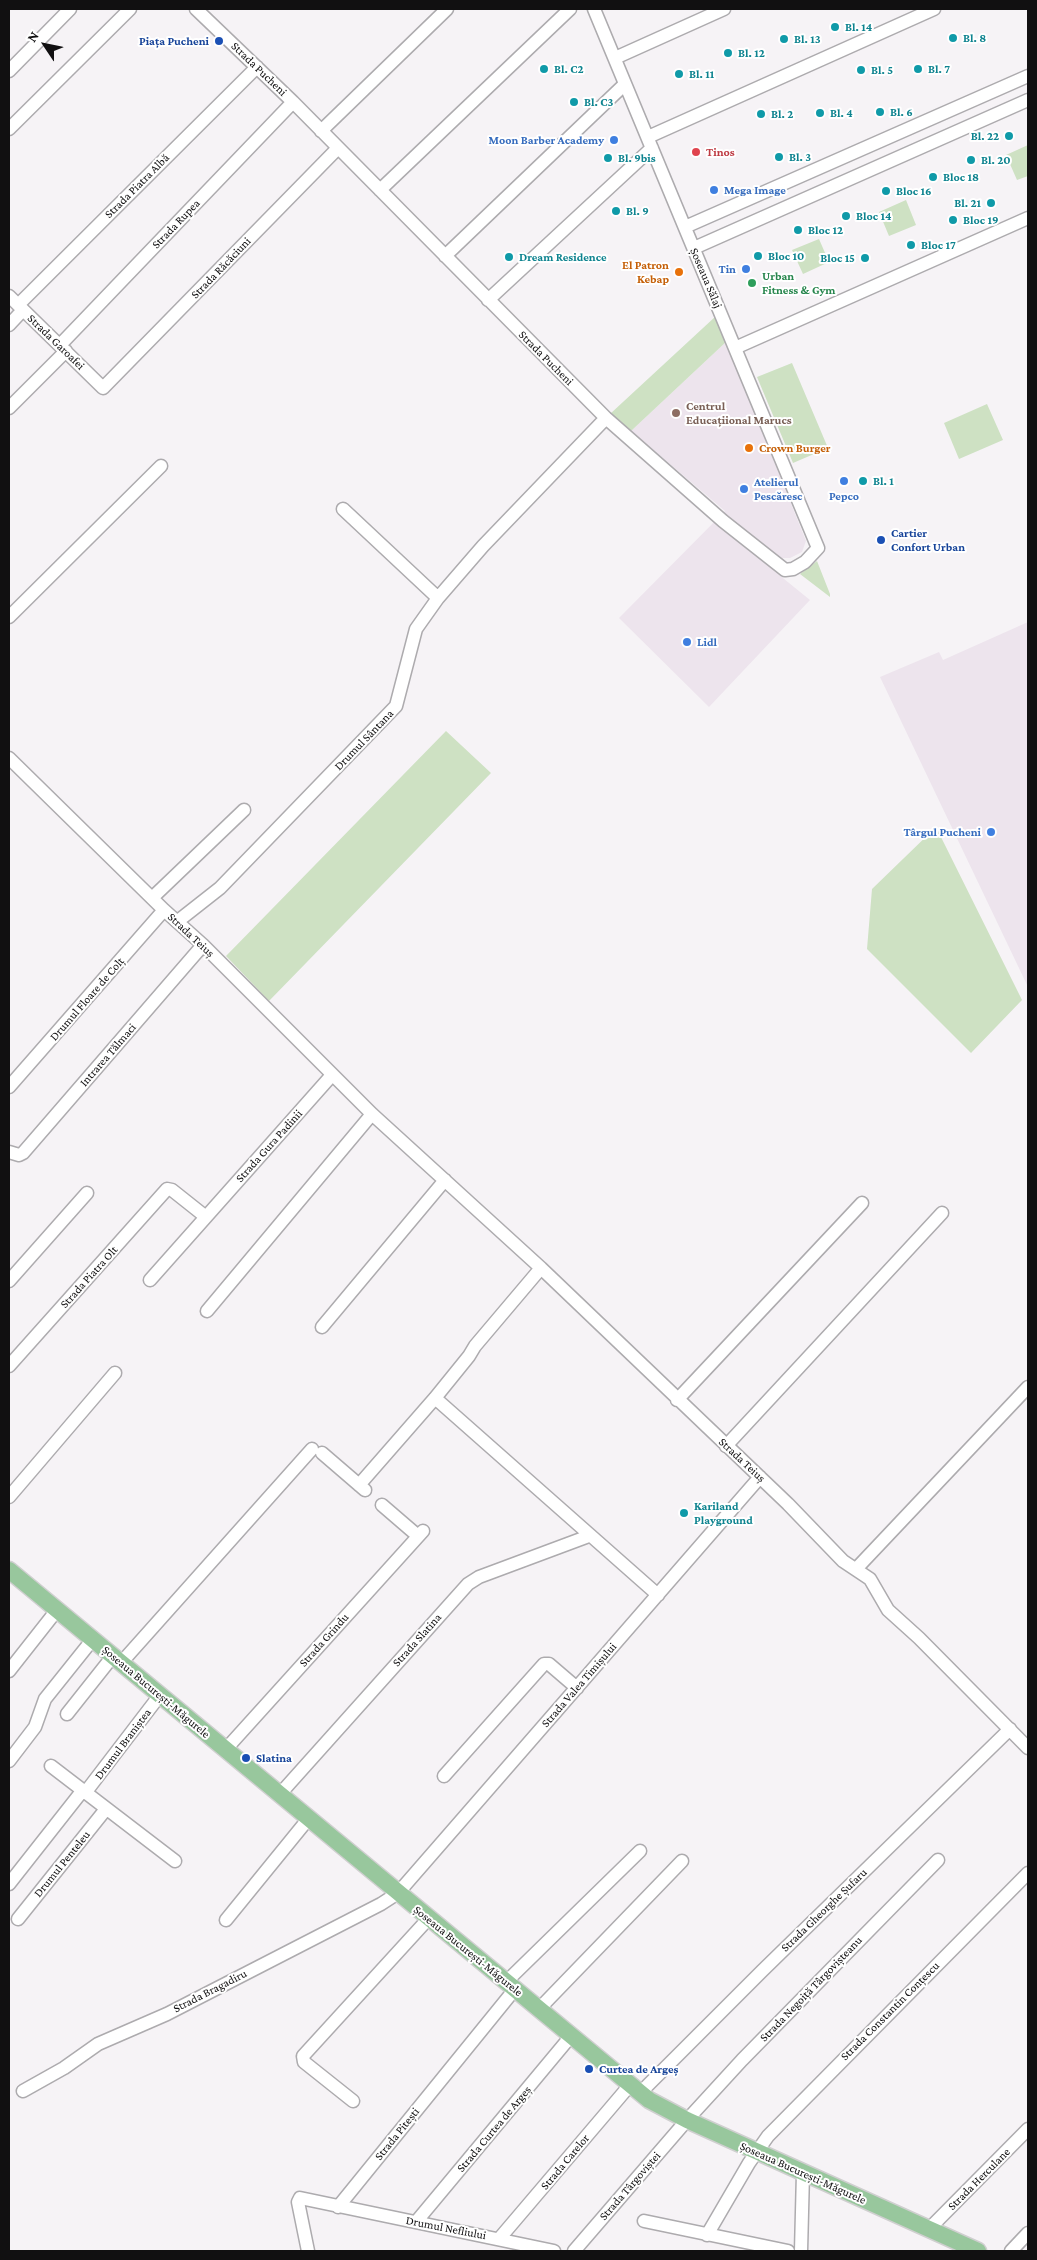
<!DOCTYPE html>
<meta charset="utf-8">
<style>
body{margin:0}
#map{position:relative;width:1037px;height:2260px;overflow:hidden;background:#f6f3f6;font-family:"Crimson Pro",serif}
canvas{display:block}
.frame{position:absolute;inset:0;border:10px solid #111011;pointer-events:none}
.north{position:absolute;left:20px;top:20px;width:50px;height:50px;-webkit-text-stroke:4px #fff;paint-order:stroke;rotate:304deg;font-size:14px;font-weight:700;line-height:20px;text-align:center;color:#111011}
.north::after{content:'';display:block;margin:auto;width:18px;height:22px;background:#111011;clip-path:polygon(50% 0,100% 100%,50% 72%,0 100%)}
</style>
<div id="map">
<canvas width="1037" height="2260"></canvas>
<div class="frame"></div>
<div class="north">N</div>
</div>
<script>
const context = document.querySelector('canvas').getContext('2d');
context.lineJoin = 'round';
function fillPath(path, color) { context.fillStyle = color; context.fill(path, 'evenodd'); }
const shape = rows => new Path2D(rows.map(r => 'M' + r).join(''));
function stroke(path, color, width, dash) { context.strokeStyle = color; context.lineWidth = width; context.lineCap = dash ? 'butt' : 'round'; context.setLineDash(dash || []); context.stroke(path); }
function label(font, color, halo, rows, align = 'center') {
  context.font = font + ' "Crimson Pro",serif'; context.lineWidth = 4; context.setLineDash([]); context.textBaseline = 'middle'; context.strokeStyle = halo; context.fillStyle = color; for (const [text, x, y, turn = 0] of rows) {
    context.save(); context.translate(x, y); context.rotate((+turn || 0) * Math.PI / 180); context.textAlign = isNaN(turn) ? turn : align; if (halo) context.strokeText(text, 0, 0); context.fillText(text, 0, 0); context.restore();
  }
}
fillPath(shape([
 [726,342,806,541,802,552,790,558,783,558,773,570,810,600,709,707,619,618,725,511,631,431],
 [1028,622,1028,987,880,677,939,652,943,660]
]), '#ede4ed');
fillPath(shape([
 [1028,145,1028,176,1017,180,1006,155],
 [906,200,916,225,889,236,879,212],
 [819,239,829,262,803,274,792,250],
 [716,316,726,342,631,431,610,414],
 [792,363,828,448,793,463,757,377],
 [987,404,1003,440,959,459,944,423],
 [817,561,830,594,830,597,800,574],
 [446,731,491,773,269,1001,226,956],
 [936,827,1022,1000,971,1053,867,949,872,889]
]), '#cee1c3');
const minor = shape([
 [196,9,293,102,606,418,723,521,785,570,793,569,805,562,818,548,594,9],
 [615,58,724,9],
 [9,71,70,9],
 [9,129,130,9],
 [321,131,447,9],
 [648,137,934,9],
 [380,190,570,9],
 [685,227,1028,76],
 [694,248,1028,100],
 [445,256,625,84],
 [9,296,103,388,338,148],
 [488,300,652,148],
 [18,305,257,67],
 [9,325,23,310],
 [60,345,293,102],
 [735,348,1028,218],
 [9,408,66,351],
 [343,509,438,598],
 [9,617,161,466],
 [9,758,164,910,203,945,372,1114,541,1268,788,1504,843,1561,870,1579,888,1610,919,1638,1028,1748],
 [152,898,244,810],
 [178,921,220,888,396,706,416,629,438,598,483,546,606,418],
 [9,1087,164,910],
 [9,1152,19,1155,23,1153,203,945],
 [150,1280,332,1075],
 [9,1281,87,1193],
 [207,1311,372,1114],
 [322,1327,445,1180],
 [9,1366,167,1189,172,1190,206,1217],
 [435,1398,658,1595],
 [677,1400,862,1203],
 [726,1446,942,1213],
 [322,1453,365,1490],
 [359,1485,435,1398,469,1356,475,1346,541,1268],
 [9,1497,115,1373],
 [382,1505,418,1536],
 [856,1569,1028,1387],
 [121,1663,312,1449],
 [9,1671,57,1610],
 [67,1714,113,1656],
 [226,1749,423,1531],
 [9,1761,35,1727,45,1699,93,1639],
 [51,1766,175,1861],
 [444,1776,544,1664,549,1664,577,1688],
 [85,1793,160,1695],
 [280,1794,468,1584,479,1577,589,1536],
 [9,1884,83,1790],
 [18,1919,106,1809],
 [226,1920,309,1818],
 [506,1982,640,1851],
 [539,2009,682,1861],
 [23,2091,64,2068,98,2044,167,2014,381,1904,398,1893,760,1477],
 [640,2093,762,1971,1010,1729],
 [353,2101,304,2062,303,2056,429,1918],
 [338,2207,515,1989],
 [644,2221,788,2251],
 [416,2222,571,2036],
 [929,2229,1028,2129],
 [707,2235,749,2163,768,2136,1028,1873],
 [499,2239,630,2085],
 [308,2251,298,2202,300,2198,554,2251],
 [574,2251,687,2120,742,2060,938,1860],
 [801,2251,803,2173],
 [1011,2251,1028,2233]
]);
const major = shape([
 [9,1570,649,2100,687,2120,978,2251]
]);
stroke(minor, '#adabae', 15);
stroke(major, '#cfcfcf', 19);
stroke(minor, '#fff', 12);
stroke(major, '#98c79d', 16);
for (const [x, y, r, color] of [
 [835,27,5,"#0f9aa8"],
 [953,38,5,"#0f9aa8"],
 [784,39,5,"#0f9aa8"],
 [219,41,5,"#1a4fb4"],
 [728,53,5,"#0f9aa8"],
 [544,69,5,"#0f9aa8"],
 [918,69,5,"#0f9aa8"],
 [861,70,5,"#0f9aa8"],
 [679,74,5,"#0f9aa8"],
 [574,102,5,"#0f9aa8"],
 [880,112,5,"#0f9aa8"],
 [820,113,5,"#0f9aa8"],
 [761,114,5,"#0f9aa8"],
 [1009,136,5,"#0f9aa8"],
 [614,140,5,"#3f7fe0"],
 [696,152,5,"#e0444e"],
 [779,157,5,"#0f9aa8"],
 [608,158,5,"#0f9aa8"],
 [971,160,5,"#0f9aa8"],
 [933,177,5,"#0f9aa8"],
 [714,190,5,"#3f7fe0"],
 [886,191,5,"#0f9aa8"],
 [991,203,5,"#0f9aa8"],
 [616,211,5,"#0f9aa8"],
 [846,216,5,"#0f9aa8"],
 [953,220,5,"#0f9aa8"],
 [798,230,5,"#0f9aa8"],
 [911,245,5,"#0f9aa8"],
 [758,256,5,"#0f9aa8"],
 [509,257,5,"#0f9aa8"],
 [865,258,5,"#0f9aa8"],
 [746,269,5,"#3f7fe0"],
 [679,272,5,"#e8710a"],
 [752,283,5,"#2e9e5b"],
 [676,413,5,"#8d6e63"],
 [749,448,5,"#e8710a"],
 [844,481,5,"#3f7fe0"],
 [863,481,5,"#0f9aa8"],
 [744,489,5,"#3f7fe0"],
 [881,540,5,"#1a4fb4"],
 [687,642,5,"#3f7fe0"],
 [991,832,5,"#3f7fe0"],
 [684,1513,5,"#0f9aa8"],
 [246,1758,5,"#1a4fb4"],
 [589,2069,5,"#1a4fb4"]
]) { const dot = new Path2D(); dot.arc(x, y, r, 0, 2 * Math.PI); context.fillStyle = color; context.fill(dot); stroke(dot, '#fff', 2); }
label('bold 12px', '#0d838f', '#fff', [
 ["Bl. 14",845,27],
 ["Bl. 8",963,38],
 ["Bl. 13",794,39],
 ["Bl. 12",738,53],
 ["Bl. C2",554,69],
 ["Bl. 7",928,69],
 ["Bl. 5",871,70],
 ["Bl. 11",689,74],
 ["Bl. C3",584,102],
 ["Bl. 6",890,112],
 ["Bl. 4",830,113],
 ["Bl. 2",771,114],
 ["Bl. 22",999,136,"right"],
 ["Bl. 3",789,157],
 ["Bl. 9bis",618,158],
 ["Bl. 20",981,160],
 ["Bloc 18",943,177],
 ["Bloc 16",896,191],
 ["Bl. 21",981,203,"right"],
 ["Bl. 9",626,211],
 ["Bloc 14",856,216],
 ["Bloc 19",963,220],
 ["Bloc 12",808,230],
 ["Bloc 17",921,245],
 ["Bloc 10",768,256],
 ["Dream Residence",519,257],
 ["Bloc 15",855,258,"right"],
 ["Bl. 1",873,481],
 ["Kariland",694,1506],
 ["Playground",694,1520]
], 'left');
label('bold 12px', '#164399', '#fff', [
 ["Piața Pucheni",209,41,"right"],
 ["Cartier",891,533],
 ["Confort Urban",891,547],
 ["Slatina",256,1758],
 ["Curtea de Argeș",599,2069]
], 'left');
label('12px', '#111011', '#fff', [
 ["Strada Pucheni",259,69,44],
 ["Strada Piatra Albă",137,186,-45],
 ["Strada Rupea",176,224,-46],
 ["Strada Răcăciuni",221,268,-46],
 ["Șoseaua Sălaj",706,278,67],
 ["Strada Garoafei",56,342,44],
 ["Strada Pucheni",546,358,45],
 ["Drumul Sântana",364,740,-46],
 ["Strada Teiuș",191,935,43],
 ["Drumul Floare de Colț",87,999,-49],
 ["Intrarea Tălmaci",108,1055,-49],
 ["Strada Gura Padinii",269,1146,-48],
 ["Strada Piatra Olt",89,1277,-48],
 ["Strada Teiuș",742,1460,43],
 ["Strada Grindu",324,1640,-48],
 ["Strada Slatina",417,1640,-48],
 ["Strada Valea Timișului",579,1685,-49],
 ["Șoseaua București-Măgurele",156,1692,40],
 ["Drumul Braniștea",123,1744,-53],
 ["Drumul Penteleu",62,1864,-51],
 ["Strada Gheorghe Șufaru",824,1910,-44],
 ["Șoseaua București-Măgurele",468,1951,39],
 ["Strada Negoiță Târgovișteanu",811,1989,-46],
 ["Strada Bragadiru",210,1991,-27],
 ["Strada Constantin Conțescu",890,2011,-45],
 ["Strada Curtea de Argeș",494,2129,-50],
 ["Strada Pitești",397,2134,-51],
 ["Strada Carelor",565,2162,-50],
 ["Șoseaua București-Măgurele",803,2173,24],
 ["Strada Herculane",979,2179,-45],
 ["Strada Târgoviștei",630,2186,-49],
 ["Drumul Nefliului",446,2228,11]
]);
label('bold 12px', '#366cbe', '#fff', [
 ["Moon Barber Academy",604,140],
 ["Mega Image",724,190,"left"],
 ["Tin",736,269],
 ["Atelierul",754,482,"left"],
 ["Pescăresc",754,496,"left"],
 ["Pepco",844,496,"center"],
 ["Lidl",697,642,"left"],
 ["Târgul Pucheni",981,832]
], 'right');
label('bold 12px', '#be3a42', '#fff', [
 ["Tinos",706,152]
], 'left');
label('bold 12px', '#c56008', '#fff', [
 ["El Patron",669,265],
 ["Kebap",669,279],
 ["Crown Burger",759,448,"left"]
], 'right');
label('bold 12px', '#27864d', '#fff', [
 ["Urban",762,276],
 ["Fitness & Gym",762,290]
], 'left');
label('bold 12px', '#785e54', '#fff', [
 ["Centrul",686,406],
 ["Educațiional Marucs",686,420]
], 'left');
</script>
